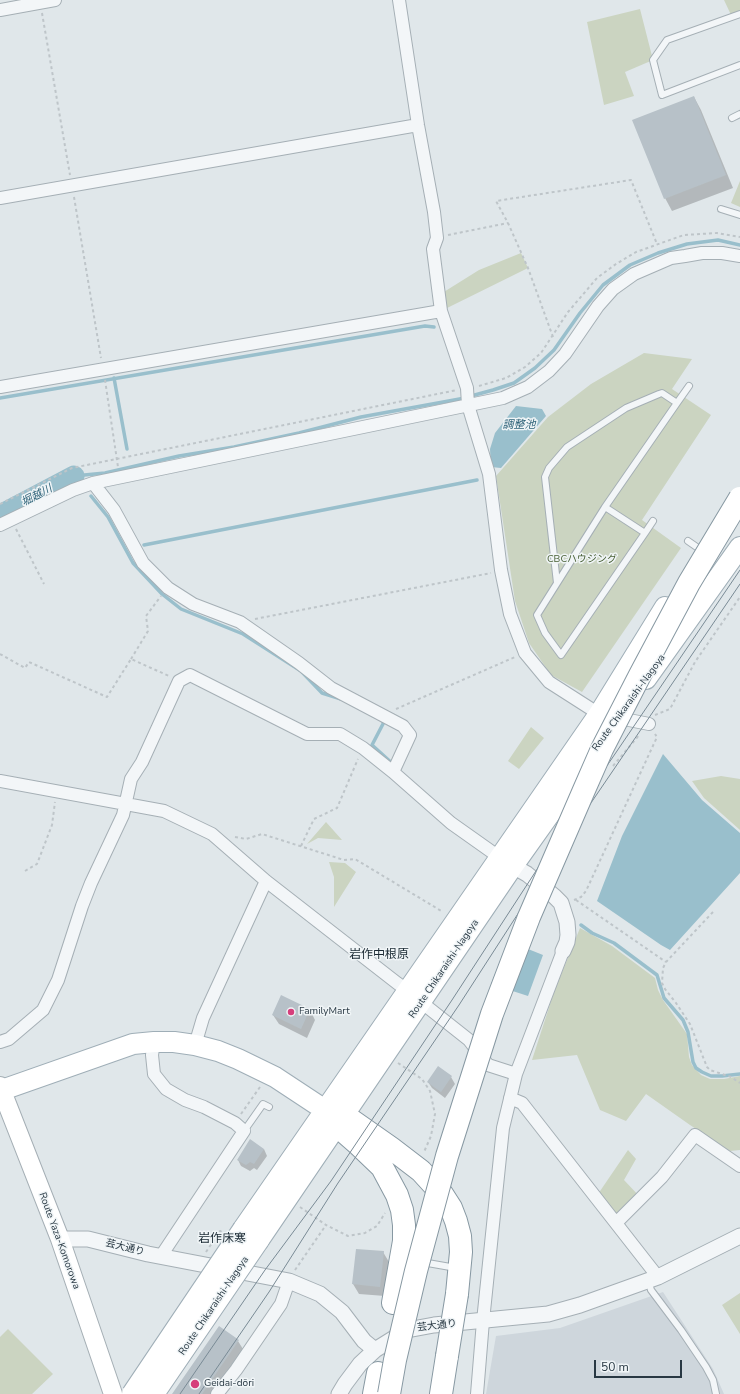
<!DOCTYPE html>
<meta charset="utf-8">
<style>
body{margin:0}
#map{position:relative;width:740px;height:1394px;overflow:hidden;background:#e0e7ea;font-family:"Nunito Sans",sans-serif}
canvas{display:block}
.scale{position:absolute;left:594px;top:1360px;width:88px;height:18px;box-sizing:border-box;border:2px solid #283843;border-top:0;padding-left:5px;font-size:12px;line-height:14px;white-space:nowrap;color:#283843;-webkit-text-stroke:3px #f0f5f7;paint-order:stroke}
</style>
<div id="map">
<canvas width="740" height="1394"></canvas>
<div class="scale">50 m</div>
</div>
<script>
const context = document.querySelector('canvas').getContext('2d');
context.lineJoin = 'round';
function fillPath(path, color) { context.fillStyle = color; context.fill(path, 'evenodd'); }
const shape = rows => new Path2D(rows.map(r => 'M' + r).join(''));
function stroke(path, color, width, dash) { context.strokeStyle = color; context.lineWidth = width; context.lineCap = dash ? 'butt' : 'round'; context.setLineDash(dash || []); context.stroke(path); }
function label(font, color, halo, rows, align = 'center') {
  context.font = font + ' "Nunito Sans","Noto Sans JP",sans-serif'; context.lineWidth = 3; context.setLineDash([]); context.textBaseline = 'middle'; context.strokeStyle = halo; context.fillStyle = color; for (const [text, x, y, turn = 0] of rows) {
    context.save(); context.translate(x, y); context.rotate((+turn || 0) * Math.PI / 180); context.textAlign = isNaN(turn) ? turn : align; if (halo) context.strokeText(text, 0, 0); context.fillText(text, 0, 0); context.restore();
  }
}
fillPath(shape([
 [663,1292,713,1369,724,1394,486,1394,496,1336,560,1328]
]), '#ced6dc');
fillPath(shape([
 [724,0,740,0,740,14,732,17],
 [640,9,653,60,625,72,634,96,604,105,587,22],
 [740,181,740,207,731,203],
 [521,253,528,268,441,311,439,295,479,270],
 [644,353,692,359,672,389,711,415,642,520,681,548,582,692,551,675,529,643,515,601,496,476,548,417,591,384],
 [531,727,544,738,519,769,508,761],
 [721,776,740,779,740,830,704,798,692,781],
 [326,822,342,840,318,838,307,844],
 [329,862,345,863,356,872,334,907,334,877],
 [580,928,612,946,655,978,658,990,663,1000,687,1034,689,1057,692,1065,701,1075,710,1079,724,1079,740,1076,740,1150,730,1151,690,1125,646,1094,626,1121,600,1110,577,1055,532,1060,554,992],
 [628,1150,636,1159,624,1180,641,1198,616,1223,596,1197],
 [740,1293,740,1334,722,1305],
 [8,1329,53,1374,32,1394,0,1394,0,1337]
]), '#cbd4c1');
fillPath(shape([
 [516,406,542,409,546,416,501,468,491,467,490,449,495,433],
 [663,754,702,800,740,833,740,873,670,950,661,945,597,901,622,836],
 [508,941,543,955,528,996,491,984]
]), '#99bfcc');
fillPath(shape([
 [694,97,701,110,733,188,672,211,665,198],
 [282,997,310,1010,315,1020,307,1038,279,1024,273,1015],
 [438,1068,451,1077,455,1084,445,1098,432,1088,428,1082],
 [264,1149,267,1156,257,1170,254,1168,250,1171,241,1166,238,1160],
 [383,1252,389,1262,385,1296,359,1294,353,1284],
 [238,1341,246,1354,218,1394,173,1394]
]), '#0003');
stroke(shape([
 [114,378,127,449],
 [471,396,493,390,514,383,535,368,554,350,580,313,603,285,630,265,658,253,687,244,718,240,740,245],
 [0,398,425,326,434,327],
 [74,476,105,473,179,456,234,447,299,433,361,417,465,398],
 [91,496,108,517,133,563,162,594,181,609,243,634,301,671,322,693,341,699],
 [144,545,477,480],
 [382,721,384,722,372,745,394,765],
 [581,925,592,933,614,943,657,975,664,998,683,1020,688,1032,693,1062,696,1068,702,1072,711,1076,722,1076,740,1074]
]), '#99bfcc', 3.5);
stroke(shape([
 [0,515,74,476]
]), '#99bfcc', 21);
fillPath(shape([
 [694,96,726,175,664,199,632,120],
 [281,995,310,1009,301,1029,272,1015],
 [438,1066,452,1076,441,1092,427,1082],
 [250,1139,264,1149,254,1164,250,1162,246,1165,237,1160],
 [356,1249,384,1251,380,1287,352,1284],
 [219,1326,239,1340,202,1394,172,1394]
]), '#b7c1c8');
const service = shape([
 [740,14,667,40,653,60,662,95,740,65],
 [732,118,740,114],
 [721,209,740,215],
 [677,403,689,386],
 [645,533,653,521],
 [688,541,701,550],
 [557,583,545,477,549,468,567,447,626,408,659,394,662,393,677,403,605,507,537,615,545,633,561,655,645,533,605,507],
 [244,1131,263,1104,269,1107],
 [422,1262,456,1268],
 [648,1280,651,1290,681,1330,706,1367,713,1380,716,1394]
]);
const minor = shape([
 [399,0,418,125,434,212,437,238,433,249,441,311,467,388,468,405,489,474,501,570,510,614,525,653,549,682,599,714,649,724],
 [0,10,55,0],
 [0,198,418,125],
 [0,387,441,311],
 [93,483,114,510,143,563,168,588,193,604,240,622,299,663,331,688,403,726,410,735,393,772],
 [0,525,73,490,93,483,503,398,528,387,549,371,565,354,598,306,613,289,634,274,671,258,685,256,702,253,722,253,740,256],
 [0,781,164,811,212,834,266,881,397,983,407,990],
 [421,1002,469,1040,488,1065,516,1074],
 [0,1042,9,1039,43,1010,58,980,82,906,91,883,123,815,131,779,142,762,179,681,190,675,307,734,340,734,363,748,393,772,451,823,499,857],
 [154,1042,152,1055,154,1074,166,1089,185,1100,204,1107,235,1123,244,1131,161,1256],
 [195,1045,203,1018,266,881],
 [510,1098,522,1103,658,1277],
 [616,1223,662,1177,695,1135,740,1166],
 [217,1394,236,1370,281,1304,289,1281],
 [477,1394,483,1321,503,1128,516,1074,563,951]
]);
const tertiary = shape([
 [513,866,527,874,554,896,561,903,567,922,568,935,567,942,563,951],
 [60,1239,88,1239,148,1254,289,1281,320,1294,342,1312,364,1341,375,1350],
 [339,1394,345,1384,360,1364,375,1350,407,1330,434,1325,548,1314,580,1305,658,1277,740,1236]
]);
const secondary = shape([
 [0,1086,60,1239,113,1394]
]);
const primary = shape([
 [646,679,740,547],
 [2,1090,133,1044,154,1042,174,1042,195,1045,218,1051,238,1059,275,1077,325,1110],
 [243,1229,599,714,665,607],
 [259,1240,513,866,596,749]
]);
const motorway = shape([
 [325,1110,344,1115,391,1148,421,1171,442,1194,451,1208,456,1221,460,1236,461,1252,457,1294],
 [335,1124,359,1145,382,1167,397,1195,402,1210,404,1225,404,1241,393,1303],
 [374,1394,378,1373],
 [441,1394,447,1356]
]);
stroke(service, '#a5afb5', 8);
stroke(minor, '#a5afb5', 14);
stroke(tertiary, '#a5afb5', 17);
stroke(secondary, '#a5afb5', 20);
stroke(primary, '#9faeb7', 22);
stroke(motorway, '#8798a2', 24);
stroke(shape([
 [42,13,70,175],
 [74,197,101,358],
 [448,235,508,223],
 [553,337,528,268,508,223,496,201,631,180,657,244],
 [105,380,118,467],
 [479,386,506,378,525,367,541,353,568,312,597,278,616,264,636,252,684,235,717,233,740,237],
 [0,504,72,468,457,390],
 [16,529,44,584],
 [255,619,491,573],
 [0,654,25,668,29,662,107,697,131,659,169,676],
 [131,659,148,631,146,616,161,596],
 [396,709,515,657],
 [655,715,670,709,695,662,740,597],
 [613,766,640,734],
 [235,837,246,839,262,834,344,860,355,859,443,912],
 [301,846,314,819,337,808,358,759],
 [25,871,37,864,52,825,55,802],
 [574,900,581,897,586,891,657,737,655,734],
 [576,900,666,962],
 [713,912,666,962,663,968,662,983,665,989,676,1003,690,1024,707,1067,710,1070,731,1077,740,1083],
 [398,1063,422,1079,430,1091,435,1114,431,1136,424,1152],
 [241,1114,260,1087],
 [300,1207,326,1225,348,1236,365,1233,377,1226,385,1213],
 [206,1252,220,1231,222,1232],
 [295,1270,326,1225]
]), '#bec5c9', 2, [3, 3]);
stroke(service, '#f3f6f8', 6);
stroke(minor, '#f3f6f8', 12);
stroke(tertiary, '#f3f6f8', 15);
stroke(secondary, '#fff', 18);
stroke(primary, '#fff', 20);
stroke(motorway, '#fff', 22);
stroke(shape([
 [180,1394,265,1270,331,1181,452,1000,547,854,740,570],
 [199,1394,269,1292,338,1183,459,1005,563,844,740,584]
]), '#798a95', 1);
const primaryBridge = shape([
 [132,1394,243,1229],
 [154,1394,259,1240]
]);
const motorwayBridge = shape([
 [447,1356,457,1294],
 [389,1394,395,1360,416,1271,447,1156,492,1014,529,917,584,790,602,749,640,675,689,583,740,498]
]);
stroke(primaryBridge, '#9faeb7', 22, []);
stroke(motorwayBridge, '#8798a2', 24, []);
stroke(primaryBridge, '#fff', 20);
stroke(motorwayBridge, '#fff', 22);
for (const [x, y, r, color] of [
 [291,1012,4,"#d63e7b"],
 [195,1384,5,"#d63e7b"]
]) { const dot = new Path2D(); dot.arc(x, y, r, 0, 2 * Math.PI); context.fillStyle = color; context.fill(dot); stroke(dot, '#f0f5f7', 1.5); }
label('10px', '#475f34', '#f0f5f7', [
 ["CBCハウジング",582,560]
]);
label('10px', '#283843', '#f0f5f7', [
 ["Route Chikaraishi-Nagoya",629,703,-54],
 ["Route Chikaraishi-Nagoya",444,969,-56],
 ["Route Yaza-Komorowa",59,1241,70],
 ["芸大通り",125,1248,14],
 ["Route Chikaraishi-Nagoya",214,1306,-56],
 ["芸大通り",437,1326,-7]
]);
label('10px', '#283843', '#f0f5f7', [
 ["FamilyMart",299,1012],
 ["Geidai-dōri",204,1384]
], 'left');
label('italic 11px', '#2f6379', '#f0f5f7', [
 ["調整池",519,425],
 ["堀越川",37,496,-28]
]);
label('12px', '#1a2933', '#f0f5f7', [
 ["岩作中根原",379,955],
 ["岩作床寒",222,1239]
]);
</script>
